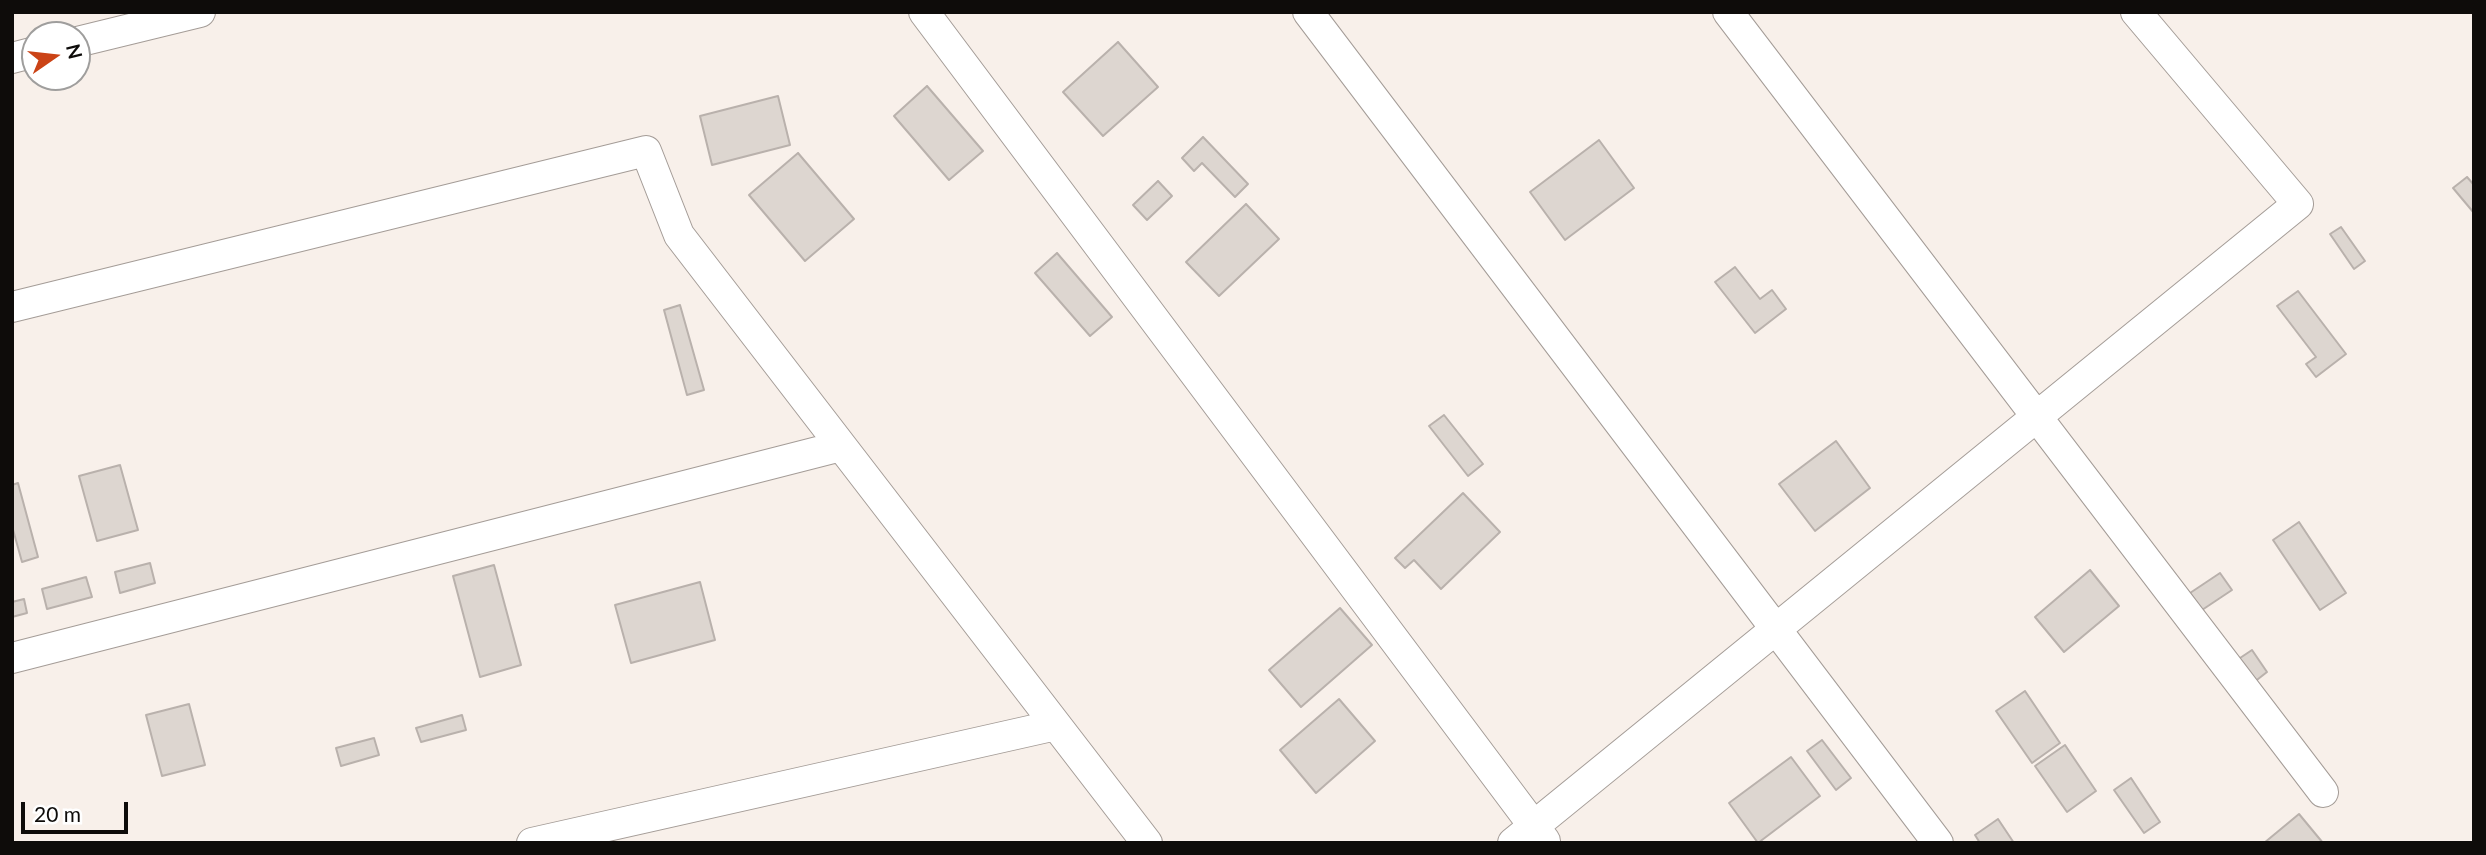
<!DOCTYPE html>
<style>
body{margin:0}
#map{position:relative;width:2486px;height:855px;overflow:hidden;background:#f8f0ea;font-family:Lato,sans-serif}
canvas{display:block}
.frame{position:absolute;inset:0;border:14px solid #0e0c0a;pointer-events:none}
.north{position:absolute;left:21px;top:21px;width:70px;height:70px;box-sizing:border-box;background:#fff;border:2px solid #9f9e9d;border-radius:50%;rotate:76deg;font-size:19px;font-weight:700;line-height:28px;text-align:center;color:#0e0c0a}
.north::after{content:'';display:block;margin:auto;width:24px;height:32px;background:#cb4316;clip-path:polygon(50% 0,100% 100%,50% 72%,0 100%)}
.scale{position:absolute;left:21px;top:802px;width:107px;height:32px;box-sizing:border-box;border:4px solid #0e0c0a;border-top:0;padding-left:9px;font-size:21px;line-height:24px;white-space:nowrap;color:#0e0c0a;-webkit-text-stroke:5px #fff;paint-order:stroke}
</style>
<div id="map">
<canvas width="2486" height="855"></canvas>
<div class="frame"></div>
<div class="north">N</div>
<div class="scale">20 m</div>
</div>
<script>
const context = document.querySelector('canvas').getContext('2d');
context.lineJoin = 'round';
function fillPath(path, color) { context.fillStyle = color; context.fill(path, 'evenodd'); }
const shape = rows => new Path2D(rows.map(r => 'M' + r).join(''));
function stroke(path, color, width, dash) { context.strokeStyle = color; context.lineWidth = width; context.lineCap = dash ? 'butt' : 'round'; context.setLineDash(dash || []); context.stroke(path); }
const building = shape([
 [1118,42,1158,87,1103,136,1063,92,1118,42],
 [927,86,983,151,949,180,894,116,927,86],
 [778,96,790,145,712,165,700,116,778,96],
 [1203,137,1248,184,1235,197,1202,163,1194,171,1182,158,1203,137],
 [1599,140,1634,188,1565,240,1530,192,1599,140],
 [798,153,854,219,805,261,749,195,798,153],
 [2467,177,2474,185,2474,213,2453,188,2467,177],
 [1158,181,1172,196,1147,220,1133,205,1158,181],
 [1246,204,1279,239,1219,296,1186,262,1246,204],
 [2341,227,2365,261,2354,269,2330,234,2341,227],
 [1057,253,1112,317,1090,336,1035,273,1057,253],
 [1735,267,1760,299,1772,290,1786,309,1755,333,1715,282,1735,267],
 [2298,291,2346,354,2316,377,2306,364,2316,357,2277,306,2298,291],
 [680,305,704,390,687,395,664,310,680,305],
 [1444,415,1483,464,1468,476,1429,426,1444,415],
 [1836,441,1870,488,1815,531,1779,484,1836,441],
 [120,465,138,530,97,541,79,476,120,465],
 [18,483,38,557,22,562,12,526,12,485,18,483],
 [1463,493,1500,532,1441,589,1414,560,1405,568,1395,558,1463,493],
 [2299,522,2346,593,2320,610,2273,540,2299,522],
 [150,563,155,583,120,593,115,572,150,563],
 [494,565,521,665,480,677,453,576,494,565],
 [2090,570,2119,606,2064,652,2035,617,2090,570],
 [2220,573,2232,590,2202,610,2190,593,2220,573],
 [86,577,92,597,47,609,42,589,86,577],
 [700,582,715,640,631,663,615,605,700,582],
 [24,599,27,613,12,617,12,602,24,599],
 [1340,608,1372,645,1301,707,1269,670,1340,608],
 [2252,650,2267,672,2253,683,2237,660,2252,650],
 [2025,691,2060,743,2032,763,1996,711,2025,691],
 [1339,699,1375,741,1316,793,1280,750,1339,699],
 [189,704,205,765,162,776,146,715,189,704],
 [462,715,466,730,421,742,416,728,462,715],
 [374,738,379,755,341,766,336,748,374,738],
 [1822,740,1851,778,1836,790,1807,751,1822,740],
 [2065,745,2096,791,2067,812,2035,766,2065,745],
 [1791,757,1820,796,1758,843,1729,803,1791,757],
 [2131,778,2160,822,2144,833,2114,790,2131,778],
 [2299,814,2323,843,2264,843,2299,814],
 [1998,819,2014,843,1980,843,1975,835,1998,819]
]);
fillPath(building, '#ddd6d0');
stroke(building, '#b9b1ac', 2);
const street = shape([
 [924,12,1545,841],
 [1308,12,1938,843],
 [1728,12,2323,792],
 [77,42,200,12],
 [12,58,35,52],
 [12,307,646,151,679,235,1147,843],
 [12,658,841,446],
 [532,843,1056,725],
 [1513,843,2298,204,2136,12]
]);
stroke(street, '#a49c97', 32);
stroke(street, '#fff', 30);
</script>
